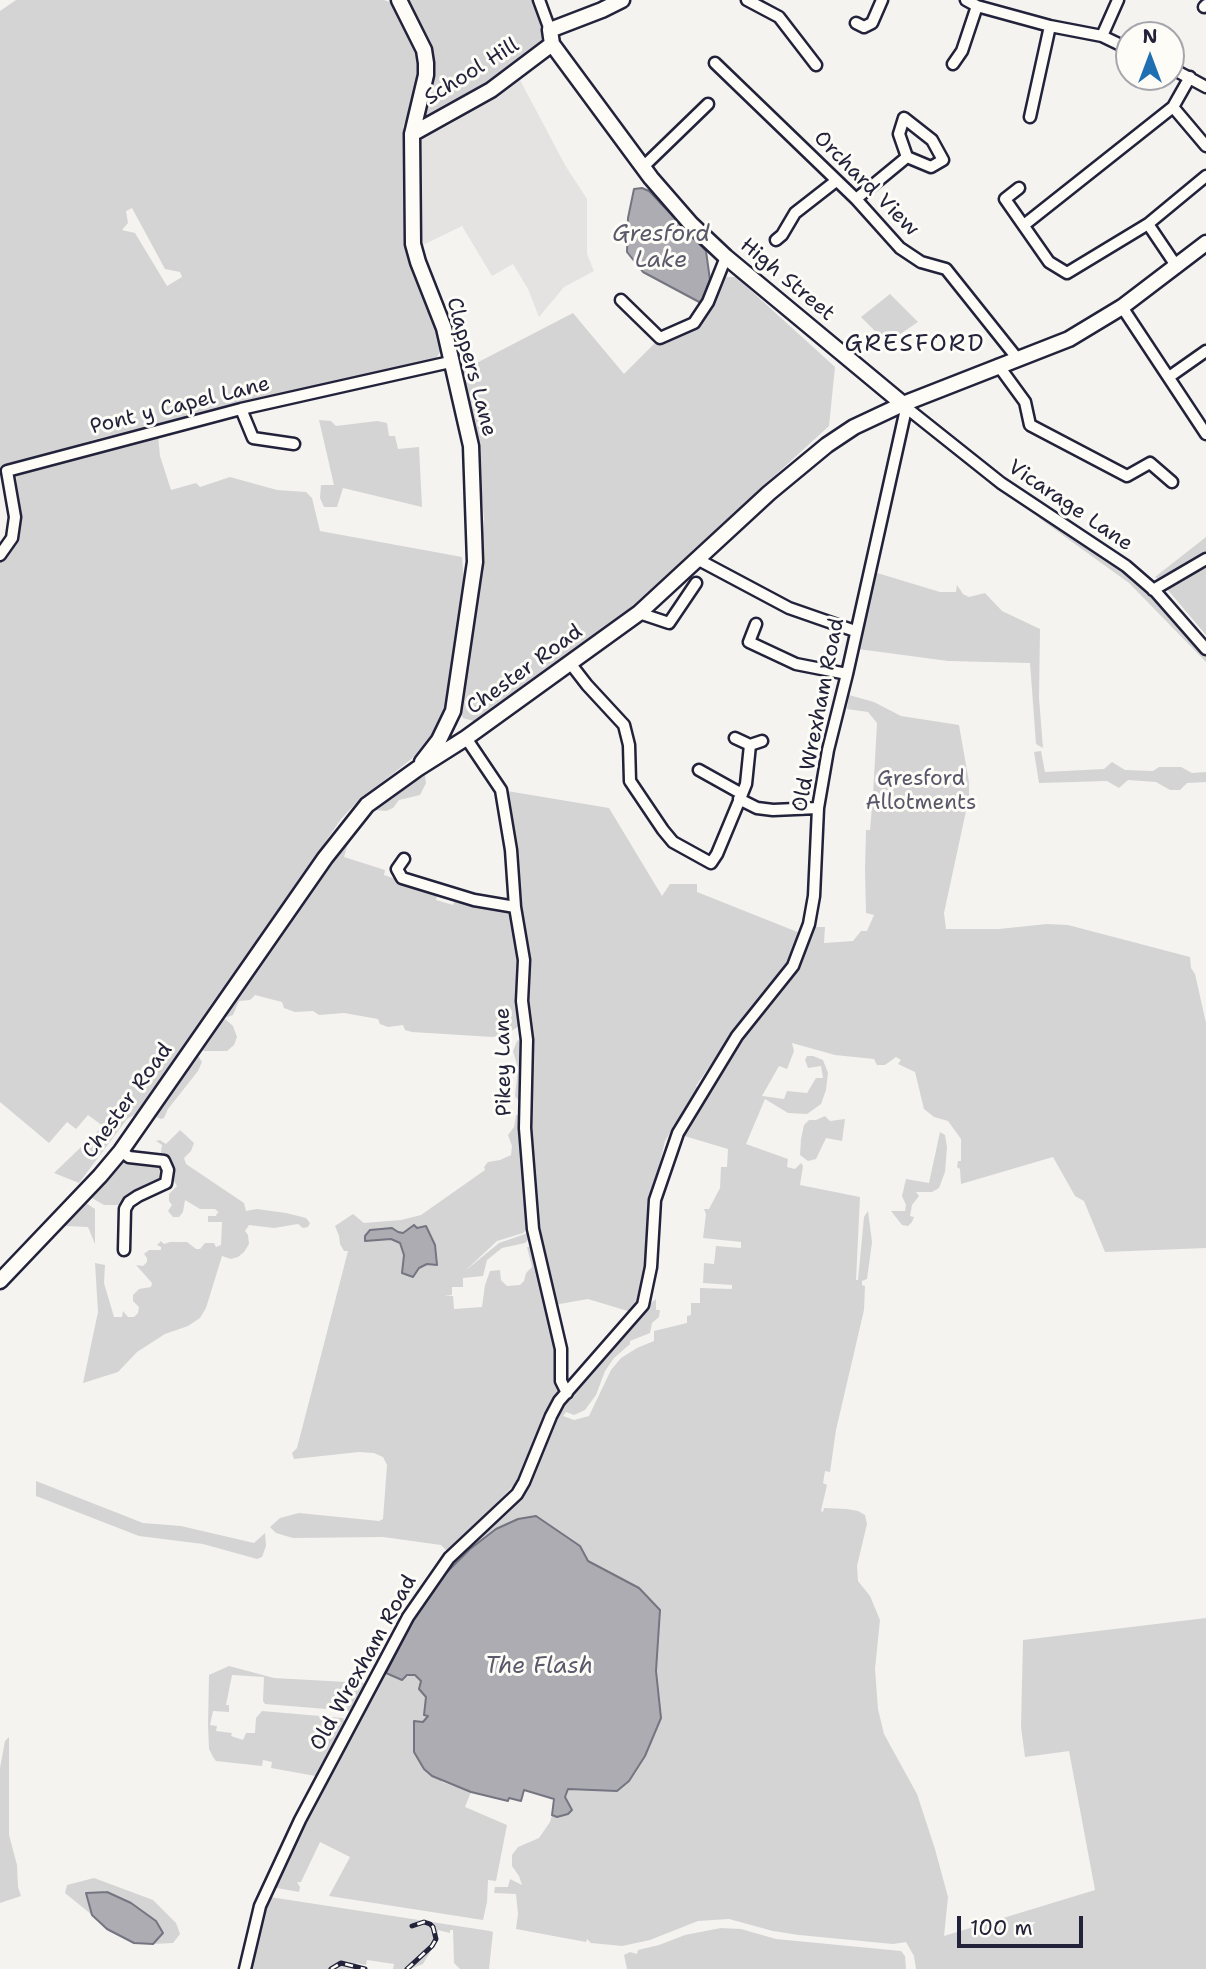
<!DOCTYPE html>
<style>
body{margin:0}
#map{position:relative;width:1206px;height:1969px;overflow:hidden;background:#f4f3ef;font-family:"Shantell Sans",sans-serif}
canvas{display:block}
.north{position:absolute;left:1115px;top:21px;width:70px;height:70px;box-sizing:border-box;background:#fdfcf7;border:2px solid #a5a5ac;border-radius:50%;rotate:0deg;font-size:19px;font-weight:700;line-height:28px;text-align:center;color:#22223b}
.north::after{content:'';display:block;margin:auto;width:24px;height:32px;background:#1f6fb2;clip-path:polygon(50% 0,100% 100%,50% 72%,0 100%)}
.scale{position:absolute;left:957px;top:1916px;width:126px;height:32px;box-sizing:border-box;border:4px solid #22223b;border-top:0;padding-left:9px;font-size:21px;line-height:24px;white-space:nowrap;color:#22223b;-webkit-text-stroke:5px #fdfcf7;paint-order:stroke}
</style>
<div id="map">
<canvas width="1206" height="1969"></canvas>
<div class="north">N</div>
<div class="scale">100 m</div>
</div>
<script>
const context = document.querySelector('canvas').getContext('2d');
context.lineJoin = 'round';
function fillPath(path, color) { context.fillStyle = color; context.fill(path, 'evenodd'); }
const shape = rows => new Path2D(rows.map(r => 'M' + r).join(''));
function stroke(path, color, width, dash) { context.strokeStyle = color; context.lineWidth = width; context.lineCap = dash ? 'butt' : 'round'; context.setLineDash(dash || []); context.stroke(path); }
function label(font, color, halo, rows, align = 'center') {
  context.font = font + ' "Shantell Sans",sans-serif'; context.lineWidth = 6; context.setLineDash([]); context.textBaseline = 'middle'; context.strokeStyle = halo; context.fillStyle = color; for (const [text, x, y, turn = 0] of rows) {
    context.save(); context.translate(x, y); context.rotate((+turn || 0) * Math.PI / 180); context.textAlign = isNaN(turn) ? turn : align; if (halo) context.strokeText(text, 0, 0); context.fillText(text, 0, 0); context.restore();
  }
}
fillPath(shape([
 [519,78,565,165,587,199,587,254,594,271,564,287,539,317,528,289,513,264,492,276,462,226,423,245,419,215,417,139,449,125]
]), '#e4e3e2');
fillPath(shape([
 [16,0,384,0,398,5,417,49,420,66,414,95,403,127,406,194,436,317,441,350,439,354,434,361,304,388,218,411,100,438,0,468,0,11],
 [132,208,165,269,180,272,182,277,167,286,135,233,122,230,128,223,126,211],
 [406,0,533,0,545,31,543,41,503,75,423,121,420,115,433,71],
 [718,277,736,277,835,367,829,426,605,631,477,722,463,718,460,709,481,564,484,519,477,443,463,370,573,313,624,374,660,338,694,323],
 [890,294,918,322,887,343,861,317],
 [319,420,331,421,336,426,377,421,387,423,389,436,395,436,398,449,419,447,422,507,343,488,337,507,324,507,320,498,321,485,334,485],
 [158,435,160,456,171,490,196,483,200,487,230,477,277,490,306,492,312,498,320,531,462,557,465,596,449,707,433,742,357,802,341,819,226,987,149,1106,127,1119,79,1183,54,1173,103,1126,88,1115,76,1129,67,1122,49,1143,0,1102,0,560,6,553,19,520,16,474],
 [1042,514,1124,569,1143,586,1206,656,1206,662,1129,583,1039,518],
 [1206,537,1206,553,1160,580,1155,577],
 [1206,563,1206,635,1167,589],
 [874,572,940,592,956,592,957,585,963,594,969,597,985,593,1002,611,1040,629,1039,698,1043,748,1036,744,1030,663,948,661,858,649],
 [849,695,874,702,901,716,959,725,969,782,969,797,944,913,946,929,999,929,1047,924,1068,925,1190,957,1191,968,1195,974,1206,1023,1206,1248,1105,1252,1084,1201,1075,1196,1053,1157,961,1184,960,1169,957,1167,958,1161,961,1161,961,1139,948,1121,934,1117,924,1109,915,1072,898,1064,901,1060,896,1057,885,1065,877,1065,874,1059,835,1055,792,1043,794,1051,787,1069,779,1066,762,1096,784,1099,787,1091,807,1093,816,1078,823,1078,821,1066,808,1068,805,1060,807,1056,813,1056,823,1060,828,1073,826,1090,821,1104,807,1114,788,1113,765,1099,746,1144,788,1159,787,1167,795,1169,801,1163,803,1166,800,1185,860,1197,856,1280,858,1280,864,1217,868,1211,872,1242,867,1279,862,1281,862,1285,865,1286,864,1310,836,1430,830,1472,825,1471,823,1483,827,1485,821,1511,823,1512,824,1508,847,1509,858,1511,865,1515,867,1524,857,1566,858,1581,870,1596,880,1620,875,1669,878,1709,884,1734,917,1794,935,1849,948,1897,944,1936,1095,1890,1069,1751,1025,1757,1021,1727,1023,1640,1206,1618,1206,1969,916,1969,914,1956,906,1942,893,1944,799,1935,773,1931,729,1919,698,1921,650,1940,622,1946,591,1943,587,1939,586,1942,516,1929,518,1914,516,1894,494,1893,495,1887,508,1887,510,1879,522,1885,519,1876,512,1866,512,1855,518,1847,539,1838,550,1822,552,1815,557,1817,569,1804,565,1797,568,1789,618,1791,629,1781,645,1756,661,1718,656,1671,660,1610,639,1588,588,1561,579,1546,536,1516,518,1519,496,1529,470,1549,444,1575,404,1677,415,1675,421,1681,420,1686,426,1697,424,1715,428,1716,423,1723,442,1782,471,1792,465,1807,507,1825,496,1881,488,1880,487,1902,483,1920,329,1896,350,1857,320,1842,301,1882,297,1882,300,1887,299,1892,272,1887,304,1821,373,1692,386,1660,450,1559,521,1495,554,1415,646,1307,656,1299,656,1310,660,1310,659,1317,652,1323,650,1333,630,1341,630,1344,614,1358,605,1371,596,1395,585,1410,574,1415,566,1412,563,1416,574,1420,589,1416,611,1370,621,1358,637,1348,654,1341,654,1331,687,1323,687,1316,691,1315,691,1303,700,1303,700,1288,732,1289,732,1285,703,1283,704,1263,714,1264,716,1246,741,1248,741,1242,703,1238,706,1214,704,1209,709,1209,720,1188,721,1167,727,1167,728,1149,681,1135,728,1059,717,1055,696,1086,698,1088,665,1141,650,1204,647,1264,641,1291,631,1312,588,1299,554,1305,545,1273,533,1204,525,1209,528,1228,523,1233,497,1241,465,1271,499,1243,528,1233,529,1239,525,1243,502,1248,487,1260,483,1276,463,1278,463,1287,452,1287,452,1295,444,1296,453,1296,454,1309,482,1307,485,1285,490,1271,500,1270,501,1280,507,1286,520,1285,524,1281,526,1273,532,1267,527,1247,532,1247,553,1318,558,1348,559,1394,540,1424,526,1462,514,1485,448,1552,441,1545,383,1537,293,1538,276,1533,270,1527,280,1518,299,1513,379,1521,383,1519,387,1465,383,1457,374,1453,359,1452,294,1459,292,1453,297,1448,348,1251,344,1251,340,1244,339,1236,335,1226,353,1214,364,1223,401,1220,421,1215,485,1170,484,1167,488,1162,500,1160,511,1155,512,1146,508,1135,514,1127,516,1115,521,1115,522,1105,515,1096,518,1068,513,1051,517,1041,525,1036,521,1025,506,1034,493,1037,412,1032,405,1030,403,1025,388,1027,380,1024,378,1019,344,1013,319,1015,313,1011,295,1012,284,1008,282,1002,255,995,250,1000,239,1001,233,1015,224,1018,233,1026,237,1037,234,1045,227,1051,204,1051,198,1048,347,838,348,843,344,857,385,870,384,875,438,893,436,900,453,905,456,898,509,909,514,912,525,940,521,903,517,896,519,888,507,791,609,808,662,896,670,884,697,884,697,892,800,933,796,947,785,966,772,985,746,1015,759,1016,798,971,812,927,825,927,824,943,853,941,861,931,867,931,874,915,866,913,865,870,866,830,870,830,873,795,877,723,868,712,847,709],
 [414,1225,437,1264,427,1264,402,1273,404,1255,400,1243,391,1239,398,1232,403,1233],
 [1041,751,1045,772,1104,769,1112,762,1125,770,1153,771,1159,767,1181,767,1192,773,1206,772,1206,782,1187,783,1180,790,1170,790,1156,782,1128,780,1119,788,1107,781,1039,783,1034,752],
 [425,775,426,783,420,795,399,800,393,808,386,811,374,810,414,780],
 [193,1055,199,1057,202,1062,198,1071,168,1109,164,1118,161,1119,154,1116,154,1112],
 [825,1116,830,1121,845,1119,842,1141,826,1138,816,1159,808,1161,800,1155,801,1139,804,1125,809,1120,816,1120],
 [180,1130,194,1143,191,1151,184,1158,186,1164,244,1203,246,1211,257,1209,286,1213,306,1218,310,1223,308,1227,303,1228,298,1224,274,1228,249,1225,245,1231,248,1235,249,1244,244,1252,238,1257,231,1259,222,1256,206,1308,200,1318,188,1326,165,1334,137,1352,118,1372,83,1383,98,1312,95,1263,105,1265,104,1283,114,1317,122,1317,123,1311,128,1317,134,1317,138,1313,139,1307,133,1301,133,1295,139,1289,151,1287,152,1283,136,1265,143,1266,147,1262,147,1258,144,1254,149,1250,161,1250,161,1247,157,1245,161,1241,164,1244,170,1242,187,1242,196,1249,200,1249,205,1243,214,1243,216,1247,221,1245,222,1222,208,1222,208,1216,216,1216,217,1213,219,1213,215,1209,200,1209,185,1200,183,1212,179,1217,173,1217,168,1211,172,1205,169,1201,169,1194,177,1186,160,1158,162,1145,156,1141,160,1140,166,1144],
 [940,1132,945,1135,947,1147,945,1172,939,1188,932,1192,916,1192,919,1196,912,1205,910,1216,914,1217,912,1222,908,1226,902,1225,891,1211,905,1211,906,1205,902,1196,906,1179,929,1183],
 [125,1159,157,1162,164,1168,161,1183,130,1195,121,1205,104,1205,90,1197],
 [83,1201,95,1209,95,1244,88,1227,66,1226,64,1221],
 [36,1481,143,1523,181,1526,254,1543,265,1533,266,1546,262,1557,257,1559,203,1544,139,1536,36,1496],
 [229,1666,274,1678,365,1683,351,1711,265,1704,263,1701,264,1677,232,1675,226,1705,229,1705,229,1712,213,1711,210,1725,217,1726,216,1731,232,1733,231,1736,243,1740,246,1733,255,1733,256,1718,262,1711,343,1718,346,1724,321,1777,271,1768,272,1762,263,1760,262,1766,216,1761,213,1757,209,1749,208,1725,209,1675],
 [9,1737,9,1835,17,1865,18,1887,21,1896,0,1903,0,1768,5,1741],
 [94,1878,153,1900,176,1923,180,1934,173,1943,153,1944,162,1933,156,1921,131,1903,86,1893,92,1915,65,1893,67,1885],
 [270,1897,490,1931,493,1932,489,1969,460,1969,454,1963,453,1930,450,1930,450,1933,438,1930,437,1940,423,1964,410,1969,393,1969,394,1964,367,1960,366,1965,356,1963,357,1969,251,1969,266,1900],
 [721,1928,741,1929,776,1939,901,1951,905,1956,906,1969,627,1969,624,1955,630,1952,637,1954,638,1950,659,1945,685,1935]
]), '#d5d4d5');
const water = shape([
 [642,188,649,191,706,251,710,280,701,303,643,272,627,252,628,218,634,189,642,188],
 [414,1225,417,1228,426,1226,435,1245,437,1265,427,1264,419,1268,413,1277,402,1273,404,1255,400,1243,391,1239,365,1241,365,1236,370,1230,392,1228,398,1232,403,1233,414,1225],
 [536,1516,580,1546,588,1561,639,1588,660,1610,656,1671,661,1718,645,1756,629,1781,617,1791,568,1789,565,1797,572,1810,568,1814,557,1817,552,1815,554,1799,524,1790,521,1801,509,1798,508,1801,471,1792,432,1776,424,1769,414,1752,414,1721,423,1722,428,1716,424,1715,426,1697,419,1689,421,1681,415,1675,407,1675,402,1680,386,1673,415,1616,444,1575,470,1549,496,1529,518,1519,536,1516],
 [107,1892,131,1903,156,1921,163,1933,153,1944,134,1943,107,1929,92,1915,86,1893,107,1892]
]);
fillPath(water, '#acacb2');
stroke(water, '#757582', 2);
const street = shape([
 [539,0,550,30],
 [747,0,779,17,816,65],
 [966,0,977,6,1050,26,1102,36,1129,49],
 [1204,7,1206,5],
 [856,23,864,27,872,23,882,0],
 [1102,36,1118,0],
 [715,63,856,199,900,248,921,262,946,269,1017,358],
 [953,64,962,51,977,6],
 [1171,68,1206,87],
 [1173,107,1206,146],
 [1030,117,1050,26],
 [643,167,708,104],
 [1019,188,1005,199,1049,262,1067,273,1148,224],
 [856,199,907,157,931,167,943,160,932,140,904,118,899,134,907,157],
 [1024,225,1173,107,1190,77],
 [776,240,782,235,795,213,836,181],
 [1177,267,1148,224,1206,176],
 [621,300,660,338,694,323,708,302,726,257],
 [1122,307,1206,434],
 [998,365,1025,402,1030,425,1127,476,1150,463,1172,482],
 [1169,377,1206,351],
 [903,405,1001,483,1126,566,1156,592,1206,649],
 [241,409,253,438,294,444],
 [0,555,12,538,15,517,7,471,241,409,450,362],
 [697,559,789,608,855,631],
 [1153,590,1206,559],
 [639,613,669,623,696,583],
 [756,624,749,642,796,664,847,674],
 [570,663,587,685,624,725,629,745,630,781,663,830,673,842,711,863,717,854,742,794,699,770],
 [466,738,501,790,511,850,515,907,524,960,522,1001,527,1040,525,1128,533,1229,561,1349,561,1381,567,1393],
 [735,738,750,745,762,741],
 [742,794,746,784,750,745],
 [739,799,757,808,773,810,818,808],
 [404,859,397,869,402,878,474,900,515,907],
 [121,1151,129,1157,164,1161,168,1170,166,1183,138,1196,129,1202,125,1209,124,1250],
 [245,1969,260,1906,300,1820,408,1617,449,1558,517,1494,524,1482,551,1416,559,1401,643,1305,651,1267,655,1200,678,1133,737,1036,793,966,809,924,814,896,818,808,828,750,847,674,906,409]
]);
const secondary = shape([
 [399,0,424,50,426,63,426,75,412,134,413,244,418,262,444,328,471,446,475,562,453,711,439,740,422,762],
 [622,0,602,10,550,30,552,44,651,178,691,224,726,257,903,404],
 [412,134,491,90,552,44],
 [0,1281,100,1176,121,1151,325,858,367,805,417,769,466,738,639,613,769,493,827,445,854,427,903,404,1069,339,1122,307,1206,243]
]);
stroke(street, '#22223b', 15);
stroke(secondary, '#22223b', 19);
stroke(street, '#fdfcf7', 10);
stroke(secondary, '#fdfcf7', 14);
const rail = shape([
 [331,1969,341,1963,365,1969],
 [407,1969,432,1946,436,1939,433,1927,430,1924,424,1922,412,1926]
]);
stroke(rail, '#22223b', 5);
stroke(rail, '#fdfcf7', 2.5, [8]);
label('21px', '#22223b', '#fdfcf7', [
 ["School Hill",472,72,-32],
 ["Orchard View",866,184,45],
 ["High Street",787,280,40],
 ["Clappers Lane",471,367,75],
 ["Pont y Capel Lane",180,406,-14],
 ["Vicarage Lane",1070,506,34],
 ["Chester Road",525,670,-36],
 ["Old Wrexham Road",819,715,-79],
 ["Pikey Lane",504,1062,-91],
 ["Chester Road",128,1101,-54],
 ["Old Wrexham Road",364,1663,-61]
]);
label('21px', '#585769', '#fdfcf7', [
 ["Gresford",921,780],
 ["Allotments",921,804]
]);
label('italic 23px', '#59596b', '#fdfcf7', [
 ["Gresford",661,235],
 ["Lake",661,261],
 ["The Flash",539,1667]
]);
context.letterSpacing = '2px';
label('24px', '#22223b', '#fdfcf7', [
 ["GRESFORD",915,345]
]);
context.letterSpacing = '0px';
</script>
